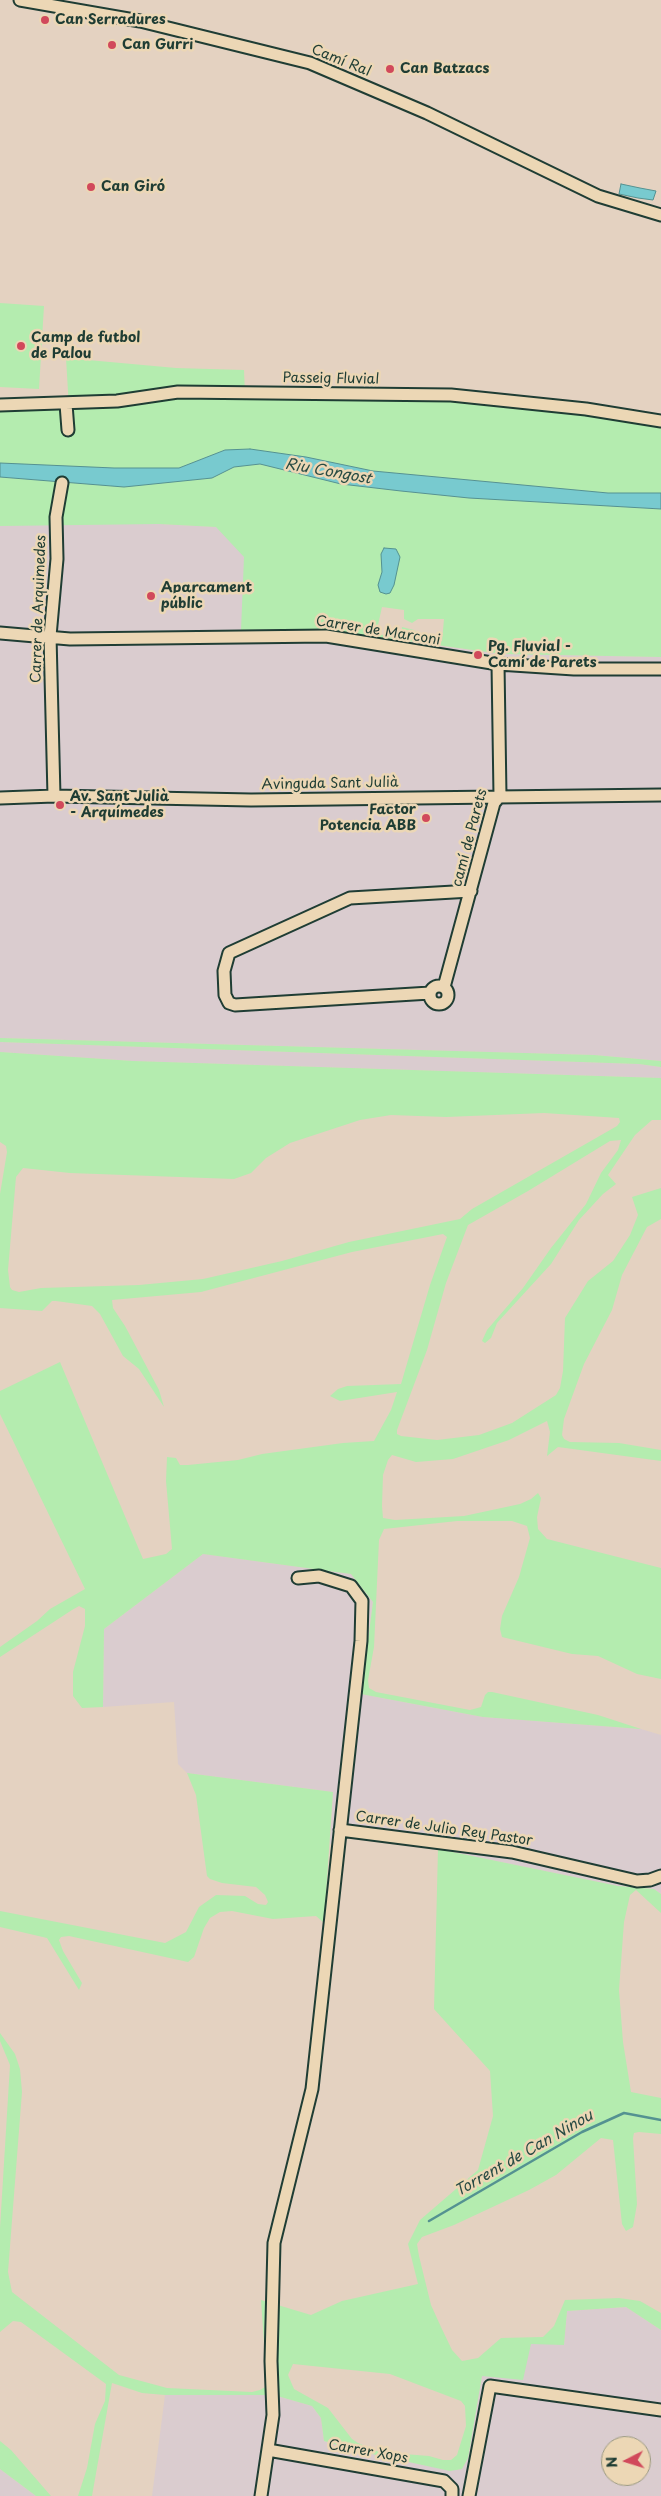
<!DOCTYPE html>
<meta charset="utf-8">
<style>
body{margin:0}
#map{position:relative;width:661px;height:2496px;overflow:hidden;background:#e4d2c1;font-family:"Playpen Sans",sans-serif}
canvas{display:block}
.north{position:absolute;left:601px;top:2436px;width:50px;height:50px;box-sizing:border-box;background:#ecd7b5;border:1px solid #9a9981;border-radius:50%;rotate:265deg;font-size:14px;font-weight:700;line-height:20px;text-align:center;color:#1f3d34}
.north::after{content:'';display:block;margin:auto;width:18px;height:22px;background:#d1495b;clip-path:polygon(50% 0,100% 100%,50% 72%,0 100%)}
</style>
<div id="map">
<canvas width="661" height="2496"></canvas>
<div class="north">N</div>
</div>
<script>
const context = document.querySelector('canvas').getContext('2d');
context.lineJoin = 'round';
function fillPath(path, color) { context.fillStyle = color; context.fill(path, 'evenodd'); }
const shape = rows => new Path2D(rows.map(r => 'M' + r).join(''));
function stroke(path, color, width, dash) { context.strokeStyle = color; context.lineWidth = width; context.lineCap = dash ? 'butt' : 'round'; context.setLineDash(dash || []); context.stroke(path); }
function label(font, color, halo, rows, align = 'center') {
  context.font = font + ' "Playpen Sans",sans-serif'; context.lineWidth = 5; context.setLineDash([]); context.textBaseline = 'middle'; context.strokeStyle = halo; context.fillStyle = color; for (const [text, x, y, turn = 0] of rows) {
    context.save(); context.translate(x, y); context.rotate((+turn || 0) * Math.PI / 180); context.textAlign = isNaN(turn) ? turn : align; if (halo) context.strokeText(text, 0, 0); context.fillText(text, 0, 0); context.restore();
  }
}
fillPath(shape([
 [45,524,159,524,294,531,378,604,371,637,502,654,661,657,661,1061,594,1055,0,1038,0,526],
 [0,1042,639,1064,661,1067,661,1078,133,1061,0,1052],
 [203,1554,351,1574,373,1602,361,1694,483,1717,641,1729,661,1735,661,1894,654,1889,618,1886,438,1849,346,1838,330,1844,333,1792,187,1773,178,1764,174,1702,103,1707,104,1629],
 [626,2307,661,2330,661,2496,152,2496,165,2395,274,2395,312,2406,321,2418,324,2441,358,2451,450,2470,462,2469,468,2458,482,2376,531,2344,564,2344,567,2311],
 [611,2446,641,2446,641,2476,611,2476],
 [0,2469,36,2496,0,2496]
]), '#dacccf');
fillPath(shape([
 [0,303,44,306,39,389,0,387],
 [66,358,176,368,244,370,245,395,393,401,471,401,570,412,661,426,661,493,608,493,373,471,306,457,259,451,225,450,179,468,114,468,0,463,0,409,69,408],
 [260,464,341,484,401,491,469,498,661,509,661,657,502,654,320,629,241,630,244,557,216,527,159,524,0,526,0,477,124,487,212,478,234,467],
 [382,607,404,610,404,619,412,623,418,619,444,619,442,641,429,641,414,630,402,627,401,637,376,634],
 [0,1038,594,1055,661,1061,661,1067,639,1064,0,1042],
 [0,1052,133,1061,661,1078,661,1120,652,1120,635,1135,608,1175,616,1184,603,1194,579,1220,551,1264,497,1323,491,1338,485,1343,482,1341,487,1330,523,1288,551,1248,586,1204,601,1173,618,1150,621,1140,610,1141,528,1191,468,1225,446,1283,427,1350,397,1430,397,1434,401,1436,437,1440,479,1435,512,1423,556,1395,560,1388,563,1371,565,1318,588,1281,613,1261,630,1235,638,1215,632,1197,661,1188,661,1219,647,1227,622,1275,612,1310,584,1364,564,1419,562,1435,564,1439,570,1442,619,1443,661,1450,661,1461,558,1447,547,1456,550,1432,547,1421,509,1440,453,1459,416,1462,392,1455,388,1460,383,1475,382,1506,383,1518,395,1520,464,1516,520,1504,531,1499,538,1493,541,1498,537,1517,538,1529,547,1539,661,1568,661,1679,637,1674,598,1656,572,1654,502,1637,500,1629,502,1616,519,1577,530,1538,527,1526,512,1521,457,1521,384,1529,379,1540,374,1647,368,1680,369,1688,376,1692,470,1710,481,1707,485,1695,488,1692,492,1692,598,1715,641,1729,483,1717,361,1694,373,1602,351,1574,203,1554,104,1629,103,1707,82,1708,73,1696,73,1672,85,1626,85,1609,79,1606,72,1610,0,1657,0,1647,37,1621,50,1609,85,1589,0,1414,0,1391,60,1362,143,1559,166,1554,172,1549,166,1481,167,1457,176,1458,180,1465,188,1465,238,1460,262,1454,343,1443,374,1441,391,1410,397,1392,340,1401,330,1396,338,1389,347,1386,401,1384,430,1285,447,1237,443,1234,352,1252,201,1292,112,1300,113,1308,125,1326,159,1390,164,1407,139,1369,123,1356,100,1314,92,1306,56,1301,52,1301,42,1311,0,1308,0,1194,7,1152,6,1146,0,1142],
 [544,1113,619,1118,620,1122,617,1126,472,1209,460,1219,349,1242,282,1261,203,1279,139,1285,41,1288,19,1292,12,1290,10,1287,8,1270,16,1177,23,1168,70,1173,234,1179,251,1173,266,1158,290,1143,360,1120,391,1115,446,1117],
 [187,1773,333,1792,324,1923,316,1916,273,1919,232,1911,220,1912,210,1918,204,1928,194,1957,188,1962,69,1936,61,1937,59,1940,63,1951,82,1983,79,1990,47,1938,0,1927,0,1911,165,1943,186,1932,199,1907,216,1895,245,1896,258,1904,266,1905,268,1902,265,1895,256,1887,222,1883,210,1879,207,1876,196,1795],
 [438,1849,618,1886,654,1889,661,1894,661,1913,636,1890,630,1895,624,1922,619,1990,623,2042,631,2092,661,2098,661,2134,639,2132,634,2133,633,2138,637,2204,633,2227,626,2231,622,2224,613,2140,601,2138,556,2175,529,2190,454,2225,422,2237,417,2244,419,2256,431,2305,441,2327,452,2350,462,2361,478,2358,501,2338,543,2337,554,2326,565,2300,619,2298,640,2301,661,2313,661,2330,626,2307,567,2311,564,2345,531,2344,523,2380,482,2376,468,2458,462,2469,450,2471,358,2451,324,2441,321,2418,312,2406,274,2395,165,2395,142,2393,112,2383,92,2496,78,2496,87,2468,95,2424,105,2401,106,2384,21,2322,13,2321,0,2332,0,2228,10,2065,0,2041,0,2033,15,2054,20,2069,22,2092,8,2272,12,2292,119,2375,167,2388,252,2392,260,2390,267,2386,261,2300,311,2315,342,2301,418,2284,408,2244,420,2220,478,2170,493,2116,490,2071,434,2009],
 [293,2364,390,2374,461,2401,465,2406,466,2426,457,2455,451,2460,443,2460,429,2456,379,2452,358,2443,352,2439,328,2408,294,2389,288,2375],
 [0,2441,11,2450,51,2496,36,2496,0,2469]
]), '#b4ecaf');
const water = shape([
 [621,184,640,188,656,191,653,200,638,198,619,194,621,184],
 [250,449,306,457,373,471,608,493,661,493,661,509,469,498,401,491,341,484,260,464,234,467,212,478,124,487,0,477,0,463,114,468,179,468,225,450,250,449],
 [384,548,396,549,400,557,394,585,390,593,386,594,380,592,378,585,382,572,381,554,384,548]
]);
fillPath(water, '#78cacf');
stroke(water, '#549291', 1);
stroke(shape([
 [429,2221,582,2132,624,2113,661,2120]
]), '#549291', 2.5);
const minor = shape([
 [20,0,140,21,310,63,427,113,598,196,661,215],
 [66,404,68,430],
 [0,405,117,401,178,392,451,395,586,409,661,421],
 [0,633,70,639,326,636,498,664,574,669,661,669],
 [54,796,50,636,57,559,56,517,62,483],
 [0,798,54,796,251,800,661,795],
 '430 995a9 9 0 1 1 18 0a9 9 0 1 1-18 0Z',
 [444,987,494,803,500,796,498,664],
 [430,993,235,1005,229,1003,225,995,224,971,229,953,350,898,471,891],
 [340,1830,512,1852,637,1881,650,1880,661,1876],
 [268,2450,444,2481,452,2489,452,2496],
 [261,2496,273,2415,271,2361,274,2243,312,2089,361,1641,362,1601,351,1586,319,1576,298,1578],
 [469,2496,490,2386,661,2410]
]);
stroke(minor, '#1f3d34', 15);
stroke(minor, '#ecd7b5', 11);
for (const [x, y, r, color] of [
 [45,20,5,"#d1495b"],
 [112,45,5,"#d1495b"],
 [390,69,5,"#d1495b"],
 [91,187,5,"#d1495b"],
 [21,346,5,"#d1495b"],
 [151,596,5,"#d1495b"],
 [478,655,5,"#d1495b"],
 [60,805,5,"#d1495b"],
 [426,818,5,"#d1495b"]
]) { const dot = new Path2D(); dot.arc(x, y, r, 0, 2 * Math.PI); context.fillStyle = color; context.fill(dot); stroke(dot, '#ecd7b5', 2); }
label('bold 14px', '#1f3d34', '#ecd7b5', [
 ["Can Serradures",55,20],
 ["Can Gurri",122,45],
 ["Can Batzacs",400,69],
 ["Can Giró",101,187],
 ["Camp de futbol",31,338],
 ["de Palou",31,354],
 ["Aparcament",161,588],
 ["públic",161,604],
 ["Pg. Fluvial -",488,647],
 ["Camí de Parets",488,663],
 ["Av. Sant Julià",70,797],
 ["- Arquímedes",70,813],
 ["Factor",416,810,"right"],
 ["Potencia ABB",416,826,"right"]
], 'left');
label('14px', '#1f3d34', '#ecd7b5', [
 ["Camí Ral",341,61,22],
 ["Passeig Fluvial",331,379,1],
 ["Carrer de Arquimedes",39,609,-88],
 ["Carrer de Marconi",378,631,9],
 ["Avinguda Sant Julià",330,784,-1],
 ["camí de Parets",470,838,-75],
 ["Carrer de Julio Rey Pastor",444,1829,8],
 ["Carrer Xops",368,2452,10]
]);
label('italic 15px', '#284b44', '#ecd7b5', [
 ["Riu Congost",328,472,10],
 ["Torrent de Can Ninou",524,2154,-30]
]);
</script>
